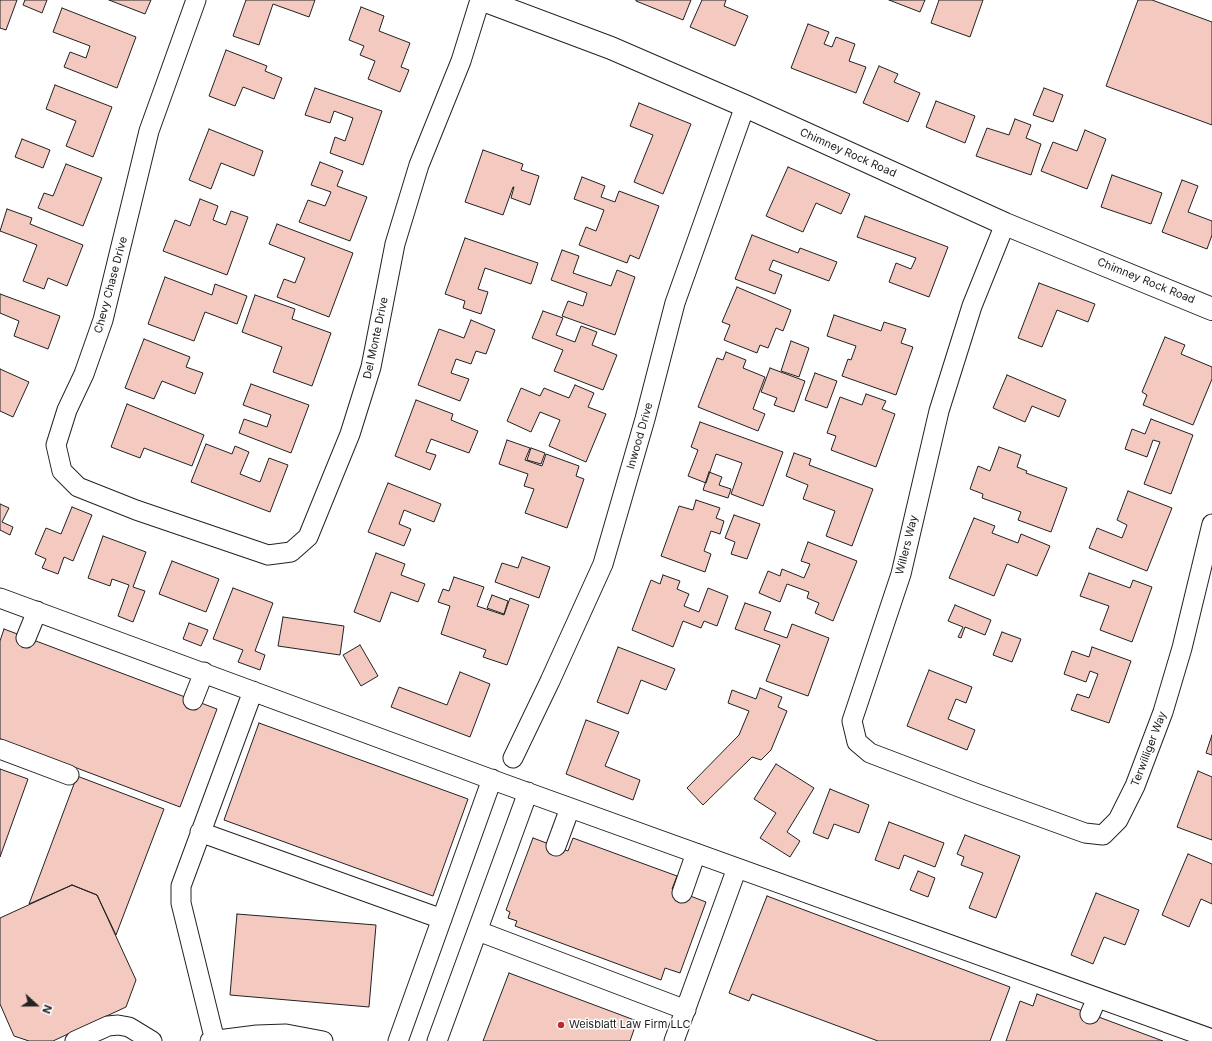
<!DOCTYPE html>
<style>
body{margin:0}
#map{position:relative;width:1212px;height:1041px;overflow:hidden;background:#fff;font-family:Inter,sans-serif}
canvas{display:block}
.north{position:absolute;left:16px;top:985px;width:40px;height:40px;-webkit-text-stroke:3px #fff;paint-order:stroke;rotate:111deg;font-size:11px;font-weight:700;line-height:16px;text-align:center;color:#222}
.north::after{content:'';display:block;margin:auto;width:14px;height:18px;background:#222;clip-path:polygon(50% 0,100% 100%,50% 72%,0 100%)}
</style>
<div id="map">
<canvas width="1212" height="1041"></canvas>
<div class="north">N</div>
</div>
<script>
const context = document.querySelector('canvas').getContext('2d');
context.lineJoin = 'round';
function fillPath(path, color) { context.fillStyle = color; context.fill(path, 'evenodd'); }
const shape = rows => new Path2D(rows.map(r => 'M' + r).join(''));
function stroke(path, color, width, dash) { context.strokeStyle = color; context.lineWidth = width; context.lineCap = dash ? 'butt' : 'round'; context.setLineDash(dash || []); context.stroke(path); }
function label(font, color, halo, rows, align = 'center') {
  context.font = font + ' Inter,sans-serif'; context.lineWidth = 3; context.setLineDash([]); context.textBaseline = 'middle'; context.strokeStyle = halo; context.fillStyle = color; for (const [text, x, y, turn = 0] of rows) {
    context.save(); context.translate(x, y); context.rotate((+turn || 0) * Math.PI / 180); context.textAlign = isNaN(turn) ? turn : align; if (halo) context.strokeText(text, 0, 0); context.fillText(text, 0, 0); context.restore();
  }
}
const building = shape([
 [0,0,17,0,6,30,0,28,0,0],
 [25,0,47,0,42,13,23,5,25,0],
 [109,0,151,0,145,14,109,0],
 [246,0,315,0,309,17,273,4,259,45,233,36,246,0],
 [636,0,691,0,683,20,636,1,636,0],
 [702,0,726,0,724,6,748,16,735,46,690,27,702,0],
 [889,0,925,0,920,12,889,0],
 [939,0,983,0,970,37,931,23,939,0],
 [1138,0,1152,0,1212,22,1212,125,1106,86,1138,0],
 [361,7,384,16,379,31,410,43,401,67,409,70,400,92,368,79,375,61,360,55,364,46,349,40,361,7],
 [62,8,136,37,117,88,64,67,70,52,86,58,90,46,53,32,62,8],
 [808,24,829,32,824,44,832,47,836,37,855,44,849,61,866,67,856,93,791,68,808,24],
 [226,50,267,66,265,71,282,78,274,99,243,87,235,106,209,96,226,50],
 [879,66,898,74,894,82,920,93,908,122,863,103,879,66],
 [55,85,112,107,93,157,66,146,76,121,46,109,55,85],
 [315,88,382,111,363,165,330,153,335,137,345,141,353,118,334,111,330,123,305,115,315,88],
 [1044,88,1063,95,1053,122,1033,115,1044,88],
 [936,101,975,116,965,143,926,127,936,101],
 [639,103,691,124,663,194,634,182,653,135,630,126,639,103],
 [1015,119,1031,125,1026,138,1041,144,1031,175,976,156,987,128,1009,135,1015,119],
 [209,129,263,151,254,176,221,163,211,189,189,180,209,129],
 [1085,130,1106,139,1087,189,1041,171,1053,142,1077,151,1085,130],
 [22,139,50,150,43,168,15,157,22,139],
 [483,150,523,164,521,170,539,176,530,205,511,198,514,187,513,187,503,215,465,202,483,150],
 [320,162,343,171,337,186,367,197,350,241,299,222,308,200,325,206,331,192,311,185,320,162],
 [66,164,102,178,83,226,38,208,44,193,53,196,66,164],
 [788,167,850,194,841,214,816,203,803,232,766,216,788,167],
 [1112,175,1162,193,1151,224,1101,207,1112,175],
 [582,177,605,186,601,197,615,202,619,191,659,206,639,259,630,255,627,263,579,245,586,227,596,231,604,210,574,199,582,177],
 [1182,180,1198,186,1188,212,1212,221,1212,235,1207,249,1162,232,1182,180],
 [200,199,218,206,213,220,226,225,231,211,248,217,227,275,163,251,175,220,190,226,200,199],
 [7,209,32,218,30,224,83,245,67,286,48,278,44,289,23,281,37,245,0,231,7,209],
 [865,216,948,247,929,297,889,282,896,263,911,269,916,258,857,237,865,216],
 [277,224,353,253,329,317,277,297,284,279,295,283,305,258,269,244,277,224],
 [752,235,798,253,800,248,837,262,829,281,773,260,769,270,782,275,775,294,735,279,752,235],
 [465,238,538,263,531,284,485,268,478,289,488,292,481,314,463,308,465,301,445,294,465,238],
 [562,250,579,256,573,273,611,286,617,270,635,277,615,335,562,316,568,301,583,306,587,293,551,280,562,250],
 [165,277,212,295,215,284,247,296,237,324,205,312,194,341,148,324,165,277],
 [1039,283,1095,304,1088,322,1057,310,1042,347,1018,338,1039,283],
 [737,287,791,310,783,331,776,328,768,348,760,345,757,353,724,340,730,325,722,322,737,287],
 [0,294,60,316,48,349,14,336,19,321,0,313,0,294],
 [255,295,295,309,292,319,331,333,312,386,273,372,282,347,242,332,255,295],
 [543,311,563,318,556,335,575,342,581,326,597,332,592,345,617,355,603,390,554,371,563,350,532,338,543,311],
 [834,315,881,331,884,322,906,329,901,343,913,347,896,395,842,376,848,359,851,360,856,346,827,336,834,315],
 [471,320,495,330,486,354,476,351,471,364,456,359,451,373,469,379,460,401,418,385,439,329,464,338,471,320],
 [1165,337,1185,345,1181,354,1212,367,1212,379,1193,425,1143,405,1147,395,1142,392,1165,337],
 [144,339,190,357,186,367,203,373,195,394,162,381,154,399,125,388,144,339],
 [791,341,809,348,799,377,781,371,791,341],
 [726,352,746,360,743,368,765,377,753,409,765,414,758,431,698,407,717,358,723,360,726,352],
 [770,368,805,381,794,412,774,405,777,398,761,392,770,368],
 [0,369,29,382,13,417,0,411,0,369],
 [815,373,837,381,827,408,805,400,815,373],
 [1007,375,1066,400,1059,417,1032,406,1025,422,993,408,1007,375],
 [251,384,309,405,291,453,239,433,244,419,267,427,271,415,243,405,251,384],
 [575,385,594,393,588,407,606,414,586,462,549,446,560,420,540,412,531,432,507,421,521,388,540,396,544,388,569,398,575,385],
 [866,394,886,401,882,409,895,414,876,467,831,450,836,436,827,433,840,397,862,405,866,394],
 [416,400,453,414,451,420,478,431,469,453,431,439,426,452,436,455,430,470,395,456,416,400],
 [127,404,204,435,192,466,144,448,140,458,111,447,127,404],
 [1151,419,1193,435,1171,494,1144,484,1160,442,1153,440,1147,457,1125,449,1132,429,1145,434,1151,419],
 [700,422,783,452,763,506,731,494,742,463,716,454,706,483,688,476,698,450,691,447,700,422],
 [507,440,530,448,525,460,542,466,546,454,579,466,576,476,584,479,567,528,525,513,534,489,524,486,528,474,499,464,507,440],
 [206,444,232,454,235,446,249,452,240,474,260,482,269,458,288,465,270,512,191,482,206,444],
 [999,447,1021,455,1017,467,1027,471,1026,473,1067,488,1051,532,1018,520,1021,512,982,498,983,494,970,489,978,466,990,471,999,447],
 [531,448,545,453,541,464,527,460,531,448],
 [794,453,811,459,809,465,873,489,852,546,826,536,835,511,803,499,808,485,786,476,794,453],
 [709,472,722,477,719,485,731,489,728,498,703,490,709,472],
 [388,483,441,504,434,522,404,510,399,524,411,529,404,546,368,532,388,483],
 [1128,491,1172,508,1147,571,1089,548,1097,528,1122,538,1127,525,1117,520,1128,491],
 [696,500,720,508,716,518,724,521,720,534,711,531,704,551,711,554,705,572,661,556,679,506,693,510,696,500],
 [0,504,9,508,2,522,13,527,10,535,0,530,0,504],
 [72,507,92,515,73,561,64,557,58,574,42,568,46,559,35,554,46,528,61,534,72,507],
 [734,515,760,524,747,559,731,554,735,542,725,538,734,515],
 [974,518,995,526,992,533,1018,543,1021,534,1050,546,1037,576,1007,564,994,596,949,578,974,518],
 [103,536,146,552,133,587,145,591,133,622,118,616,129,585,112,579,110,586,88,578,103,536],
 [808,542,857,561,833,621,815,613,819,603,807,598,809,592,787,584,780,602,759,593,768,571,780,576,782,569,804,578,810,564,801,561,808,542],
 [376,553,405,564,401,575,425,584,418,602,391,592,380,622,354,612,376,553],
 [522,557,550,567,539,598,495,582,502,563,518,568,522,557],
 [172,561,219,579,206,612,159,594,172,561],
 [1089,573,1130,588,1133,580,1152,587,1132,642,1100,630,1109,606,1080,596,1089,573],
 [663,575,680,581,677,589,689,594,684,606,699,612,708,588,728,596,717,626,704,621,701,628,683,621,673,647,632,630,651,580,660,584,663,575],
 [454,577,484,587,477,606,504,615,510,598,529,605,507,665,483,657,486,650,441,634,450,606,438,602,443,589,449,591,454,577],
 [233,588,273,603,255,651,265,655,260,670,238,662,243,650,213,639,233,588],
 [492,595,508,601,504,614,487,608,492,595],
 [745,603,771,612,764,630,787,638,792,624,829,638,808,696,766,681,780,645,735,629,745,603],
 [955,605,991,620,985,635,965,627,961,638,958,637,963,627,948,621,955,605],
 [283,617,344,626,340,655,278,646,283,617],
 [189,623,208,630,201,646,183,639,189,623],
 [4,629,217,709,180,807,0,739,0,641,4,629],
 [1002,632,1021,639,1012,662,993,655,1002,632],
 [360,645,378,676,361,686,343,655,360,645],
 [618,647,675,669,666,690,641,680,628,714,597,702,618,647],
 [1092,647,1131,661,1109,723,1071,710,1077,694,1089,698,1098,674,1090,671,1086,682,1064,674,1072,651,1089,657,1092,647],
 [929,670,972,687,966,703,956,699,948,719,975,730,967,750,907,726,929,670],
 [460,672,490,684,470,737,391,707,399,687,447,705,460,672],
 [760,688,782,697,778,707,787,711,771,750,761,760,752,757,703,805,687,788,739,735,749,711,728,703,732,690,756,699,760,688],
 [586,720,619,732,605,766,640,780,633,800,566,774,586,720],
 [259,723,468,799,433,896,224,820,259,723],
 [1212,735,1212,755,1206,753,1212,735],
 [776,764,814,788,787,832,800,841,790,857,760,838,776,813,754,799,776,764],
 [0,769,28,779,0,857,0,769],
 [1198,771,1212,777,1212,840,1177,827,1198,771],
 [77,776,164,809,116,935,97,895,72,885,29,904,77,776],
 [830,789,869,805,859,833,834,824,828,839,813,833,830,789],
 [889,822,944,843,935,867,904,855,899,869,875,860,889,822],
 [965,835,1020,856,996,918,969,908,983,873,961,865,964,857,957,854,965,835],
 [533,838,568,851,573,838,677,876,672,889,706,902,680,973,665,968,661,980,515,926,517,921,508,918,510,912,506,910,533,838],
 [1188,854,1212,864,1212,904,1201,899,1189,927,1162,915,1188,854],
 [918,871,935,878,928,897,910,890,918,871],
 [72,885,97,895,136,980,126,1007,53,1041,29,1041,14,1036,0,1004,0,918,72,885],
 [1096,893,1139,910,1125,945,1104,937,1093,964,1071,955,1096,893],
 [767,896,1010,987,990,1041,878,1041,752,994,749,1001,729,993,767,896],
 [237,914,376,925,369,1007,230,995,237,914],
 [509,973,637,1021,630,1041,483,1041,509,973],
 [1037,994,1163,1041,1006,1041,1020,1001,1033,1006,1037,994]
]);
fillPath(building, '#f3c9c0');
stroke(building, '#222', 1);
const minor = shape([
 [196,0,149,131,103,320,84,374,67,410,56,445,62,471,78,487,136,510,268,555,291,552,308,537,350,434,371,367,395,244,419,165,461,61,480,0],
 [1005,224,972,306,939,411,901,574,852,721,857,742,870,753,975,793,1085,833,1103,835,1118,820,1135,786,1163,712,1182,648,1212,524],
 [0,598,504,784,1212,1039],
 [26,638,37,611],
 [193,700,204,672],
 [0,749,69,775],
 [513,758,550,681,603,564,645,419,675,303,745,106],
 [200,832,442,919],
 [556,846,570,808],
 [682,893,696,853],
 [478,931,686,1010],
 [1090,1014,1097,998],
 [75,1041,108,1026,118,1025,129,1027,152,1041],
 [210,1041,257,1035,286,1034,323,1041],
 [215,1041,181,903,181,886,253,691],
 [398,1041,492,779],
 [437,1041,528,792],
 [674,1041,737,868]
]);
const major = shape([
 [483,0,611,48,745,106,1005,224,1212,309]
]);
stroke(minor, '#222', 21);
stroke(major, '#222', 24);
stroke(minor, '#fff', 19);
stroke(major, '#fff', 22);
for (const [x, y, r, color] of [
 [561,1025,4,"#c62828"]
]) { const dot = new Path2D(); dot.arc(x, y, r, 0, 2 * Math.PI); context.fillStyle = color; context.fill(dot); stroke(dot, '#fff', 1.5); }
label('11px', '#222', '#fff', [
 ["Chimney Rock Road",848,153,24],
 ["Chimney Rock Road",1146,281,22],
 ["Chevy Chase Drive",111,285,-75],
 ["Del Monte Drive",376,338,-78],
 ["Inwood Drive",640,436,-74],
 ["Willers Way",907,545,-76],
 ["Terwilliger Way",1149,749,-69]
]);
label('11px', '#222', '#fff', [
 ["Weisblatt Law Firm LLC",569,1025]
], 'left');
</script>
